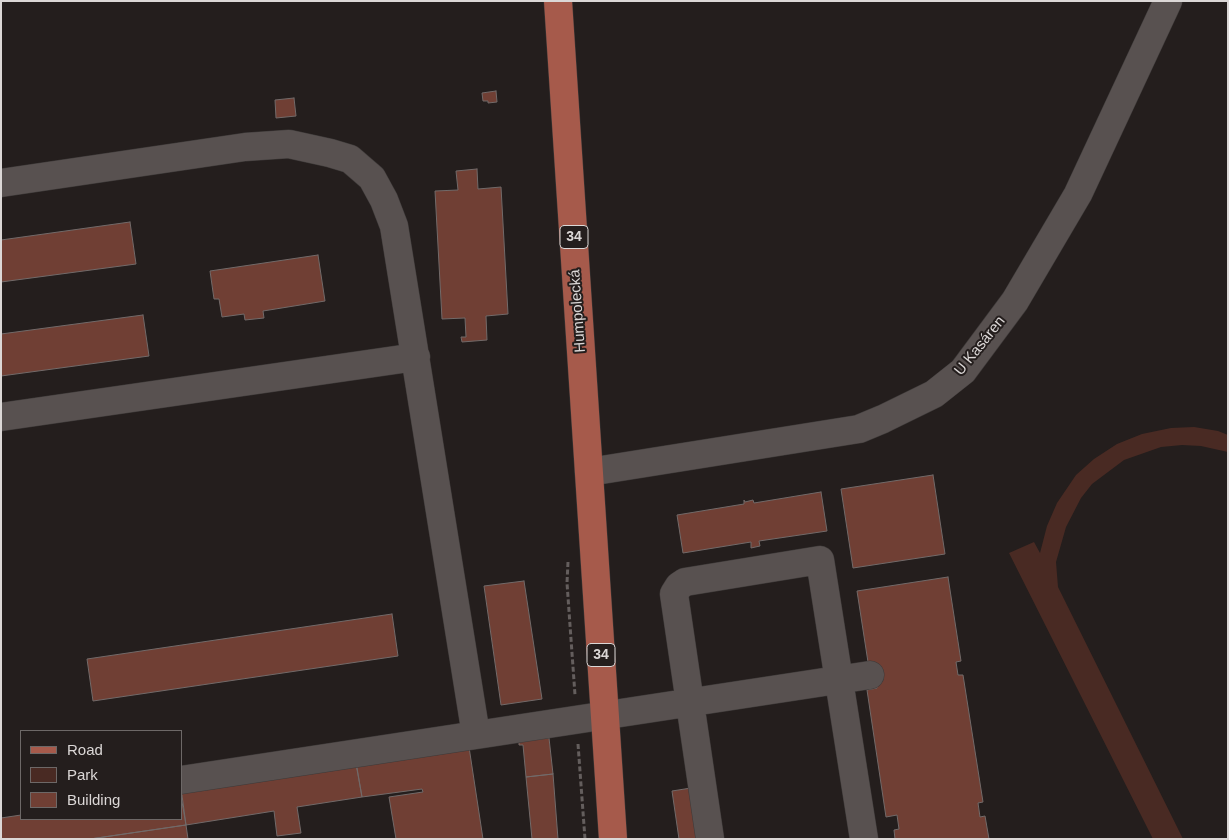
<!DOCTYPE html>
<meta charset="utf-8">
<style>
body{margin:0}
#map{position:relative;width:1229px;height:840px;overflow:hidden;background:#241e1d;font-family:Helvetica,sans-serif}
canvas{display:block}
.frame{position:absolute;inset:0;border:2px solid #dbd7d6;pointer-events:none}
.legend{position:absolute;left:20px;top:730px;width:162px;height:90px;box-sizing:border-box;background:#241e1d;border:1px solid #6d6867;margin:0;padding:6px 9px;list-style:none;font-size:15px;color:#dbd7d6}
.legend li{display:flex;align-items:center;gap:10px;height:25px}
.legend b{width:25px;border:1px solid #6d6867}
</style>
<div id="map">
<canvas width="1229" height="840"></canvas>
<div class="frame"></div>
<ul class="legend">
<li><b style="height:6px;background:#a65a4b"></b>Road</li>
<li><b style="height:14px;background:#492a23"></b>Park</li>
<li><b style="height:14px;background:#703f34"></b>Building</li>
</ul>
</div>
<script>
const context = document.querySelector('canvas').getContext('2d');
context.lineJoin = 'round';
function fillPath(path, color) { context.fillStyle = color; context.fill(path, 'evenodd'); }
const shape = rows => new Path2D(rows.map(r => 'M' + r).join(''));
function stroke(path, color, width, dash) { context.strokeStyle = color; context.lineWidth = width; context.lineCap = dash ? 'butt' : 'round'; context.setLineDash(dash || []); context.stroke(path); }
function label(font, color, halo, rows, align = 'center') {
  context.font = font + ' Helvetica,sans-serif'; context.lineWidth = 4; context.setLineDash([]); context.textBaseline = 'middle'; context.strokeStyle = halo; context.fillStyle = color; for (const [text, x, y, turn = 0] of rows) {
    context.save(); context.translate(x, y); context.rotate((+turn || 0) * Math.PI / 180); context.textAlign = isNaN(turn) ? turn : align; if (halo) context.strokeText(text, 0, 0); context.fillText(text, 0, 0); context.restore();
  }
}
fillPath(shape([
 [1194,427,1218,431,1228,435,1228,452,1201,446,1182,445,1161,447,1124,460,1092,484,1081,498,1066,527,1056,562,1058,587,1183,839,1153,839,1009,553,1034,542,1040,553,1047,526,1057,503,1076,475,1094,459,1117,444,1142,434,1171,428]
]), '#492a23');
const building = shape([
 [496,91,497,102,488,103,488,101,483,101,482,93,496,91],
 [294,98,296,116,276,118,275,100,294,98],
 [477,169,478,189,501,187,508,314,486,316,487,340,462,342,461,337,466,337,465,318,442,319,435,191,458,190,456,171,477,169],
 [130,222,136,264,1,282,1,240,130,222],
 [318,255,325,301,263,311,264,318,245,320,244,314,222,317,219,299,214,299,210,271,318,255],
 [143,315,149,356,1,376,1,334,143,315],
 [933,475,945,554,853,568,841,489,933,475],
 [821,492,827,531,759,541,760,546,751,548,751,542,683,553,677,515,744,504,744,500,745,502,753,500,754,503,821,492],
 [948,577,961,661,956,662,958,675,963,675,983,802,978,803,980,817,985,816,989,839,895,839,894,830,899,829,897,815,886,817,867,690,877,688,875,674,870,675,857,591,948,577],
 [524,581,542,699,501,705,484,586,524,581],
 [392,614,398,656,93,701,87,659,392,614],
 [549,738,553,774,526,777,523,745,519,745,519,741,549,738],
 [469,747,483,839,396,839,389,797,423,792,422,789,362,797,356,764,469,747],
 [356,762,362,797,297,807,301,833,277,836,274,811,186,825,181,788,356,762],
 [553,774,558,839,532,839,526,777,553,774],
 [691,788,699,839,679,839,672,791,691,788],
 [181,796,186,825,90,839,1,839,1,818,21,815,21,819,181,819,181,796],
 [186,825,188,839,90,839,186,825]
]);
fillPath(building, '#703f34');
stroke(building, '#726a69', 1);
const minor = shape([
 [1,183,245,147,289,144,330,153,350,159,372,178,384,200,394,226,476,735],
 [1,417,416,357],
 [589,472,859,429,883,419,934,394,963,371,1015,301,1078,194,1168,1],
 [181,780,870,675],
 [710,839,674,594,679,586,685,582,820,560,864,839]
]);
const major = shape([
 [558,1,613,839]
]);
stroke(minor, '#3e3a39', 29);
stroke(major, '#3e3a39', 29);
stroke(shape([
 [568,562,567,583,575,695],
 [578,744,585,839]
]), '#645e5d', 3, [5, 2.5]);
stroke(minor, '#585150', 28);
stroke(major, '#a65a4b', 28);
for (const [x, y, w] of [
 [574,237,28],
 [601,655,28]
]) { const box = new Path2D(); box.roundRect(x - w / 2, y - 11.5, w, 23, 4); context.fillStyle = '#241e1d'; context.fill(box); stroke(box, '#dbd7d6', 1); }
label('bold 14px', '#dbd7d6', null, [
 ["34",574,237],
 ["34",601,655]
]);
label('15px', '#dbd7d6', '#241e1d', [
 ["Humpolecká",578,311,-94],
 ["U Kasáren",980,346,-51]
]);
</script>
